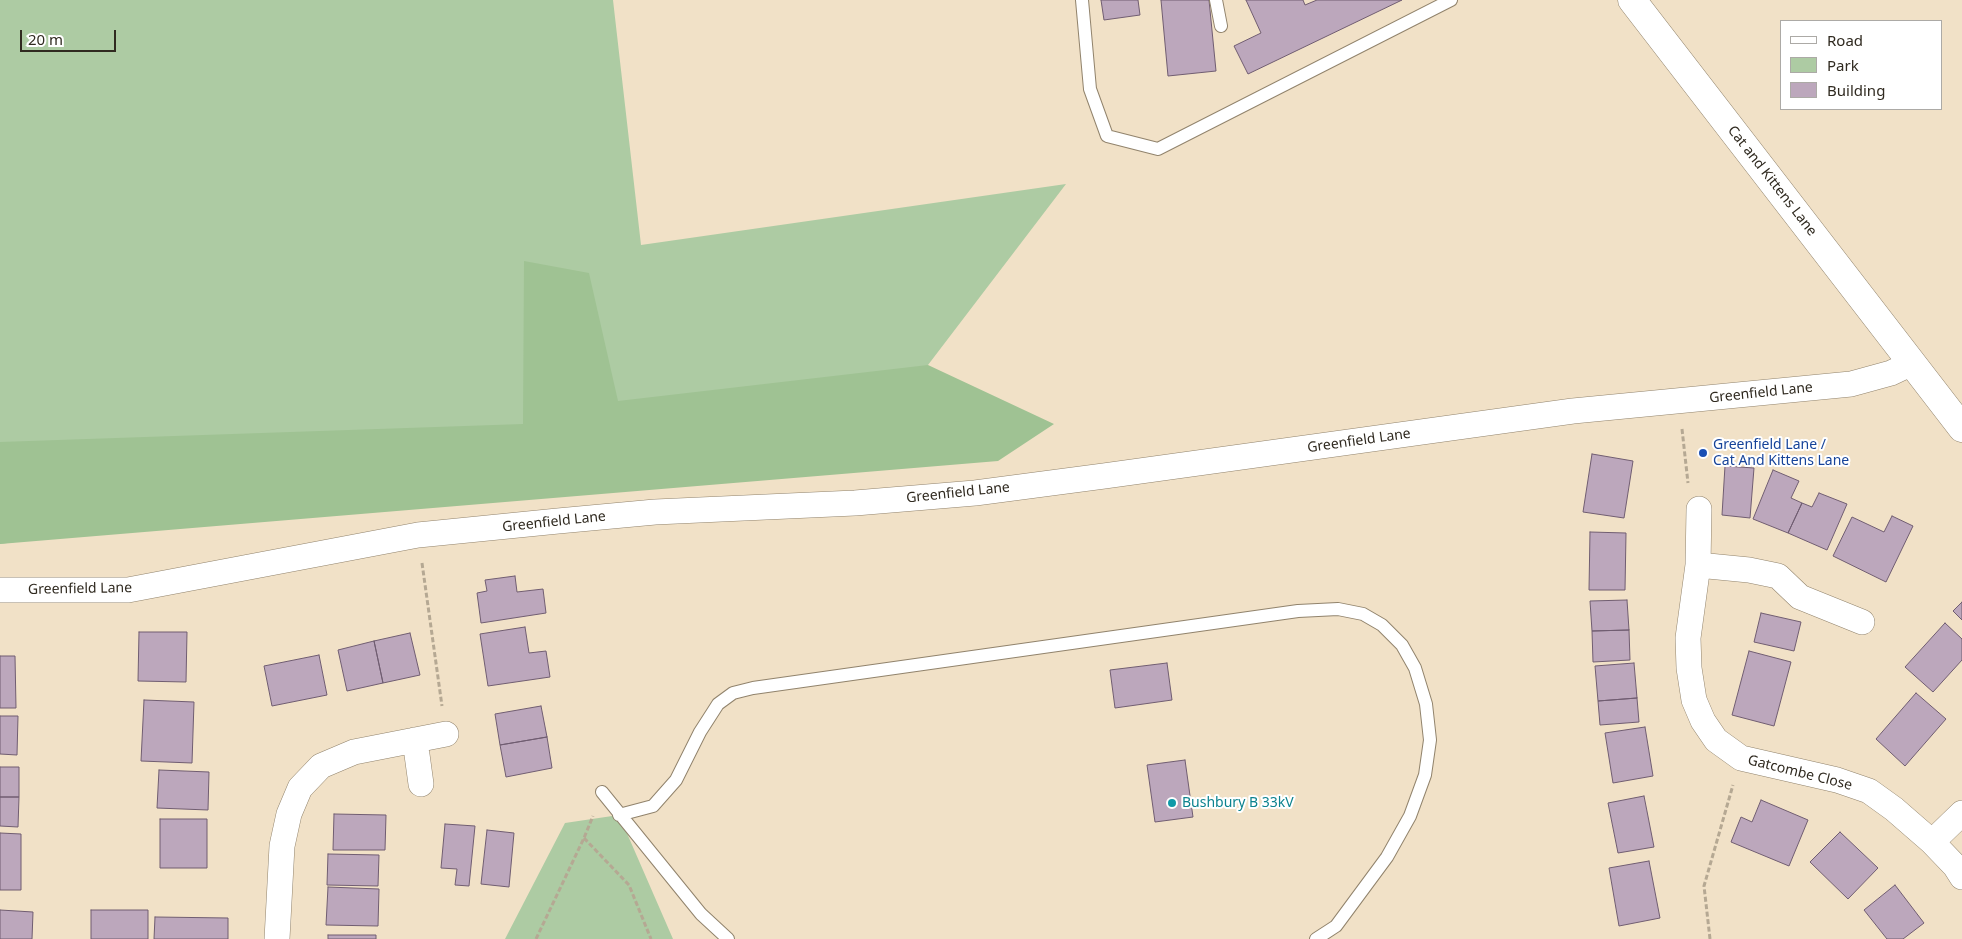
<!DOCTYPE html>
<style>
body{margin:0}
#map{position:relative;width:1962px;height:939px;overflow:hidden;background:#f1e1c7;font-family:"Noto Sans",sans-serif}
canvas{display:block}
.legend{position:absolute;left:1780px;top:20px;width:162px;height:90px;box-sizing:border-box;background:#fff;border:1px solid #acaaa6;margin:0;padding:6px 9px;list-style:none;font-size:15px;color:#302a20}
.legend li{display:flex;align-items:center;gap:10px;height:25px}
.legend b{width:25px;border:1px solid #acaaa6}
.scale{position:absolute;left:20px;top:30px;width:96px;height:22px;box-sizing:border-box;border:2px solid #302a20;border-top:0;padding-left:6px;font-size:15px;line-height:18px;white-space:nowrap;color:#302a20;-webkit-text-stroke:4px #fff;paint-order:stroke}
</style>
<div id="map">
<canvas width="1962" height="939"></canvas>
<ul class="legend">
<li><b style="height:6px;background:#fff"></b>Road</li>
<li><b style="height:14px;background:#adcba3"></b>Park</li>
<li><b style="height:14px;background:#bca7bc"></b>Building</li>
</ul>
<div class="scale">20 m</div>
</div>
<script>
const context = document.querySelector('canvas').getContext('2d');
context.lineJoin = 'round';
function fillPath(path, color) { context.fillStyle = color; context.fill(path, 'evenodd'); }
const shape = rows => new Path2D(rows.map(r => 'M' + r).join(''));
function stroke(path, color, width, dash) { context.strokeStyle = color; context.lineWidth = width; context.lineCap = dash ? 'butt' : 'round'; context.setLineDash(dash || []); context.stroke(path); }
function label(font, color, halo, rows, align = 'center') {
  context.font = font + ' "Noto Sans",sans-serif'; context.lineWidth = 4; context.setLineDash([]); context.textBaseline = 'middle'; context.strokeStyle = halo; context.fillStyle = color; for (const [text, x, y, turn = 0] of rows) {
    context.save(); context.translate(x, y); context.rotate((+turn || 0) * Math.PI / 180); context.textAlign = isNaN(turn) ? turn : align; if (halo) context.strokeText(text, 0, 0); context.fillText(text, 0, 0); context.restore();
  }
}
fillPath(shape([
 [0,0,613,0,641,245,1066,184,883,424,0,544],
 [619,815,673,939,505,939,565,823]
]), '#adcba3');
fillPath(shape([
 [524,261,589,273,618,401,928,365,1054,424,998,461,0,544,0,442,523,424]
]), '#9fc293');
const building = shape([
 [1101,0,1138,0,1140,15,1104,20,1101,0],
 [1161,0,1209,0,1216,71,1168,76,1161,0],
 [1246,0,1303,0,1305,5,1317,0,1402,0,1248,74,1234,46,1261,33,1246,0],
 [1592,454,1633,461,1624,518,1583,512,1592,454],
 [1725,466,1754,468,1750,518,1722,515,1725,466],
 [1773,470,1799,481,1791,498,1802,503,1788,533,1753,519,1773,470],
 [1819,493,1847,504,1827,550,1788,533,1802,503,1812,507,1819,493],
 [1892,516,1913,526,1886,582,1833,556,1852,517,1884,532,1892,516],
 [1590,532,1626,533,1625,590,1589,590,1590,532],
 [515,576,517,592,543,589,546,613,481,623,477,593,487,591,485,580,515,576],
 [1627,600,1629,630,1592,631,1590,601,1627,600],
 [1962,602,1962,620,1953,611,1962,602],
 [1761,613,1801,622,1794,651,1754,642,1761,613],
 [1945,623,1962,639,1962,660,1933,692,1905,667,1945,623],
 [525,627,529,653,546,651,550,677,488,686,480,634,525,627],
 [1629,630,1630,660,1593,662,1592,631,1629,630],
 [139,632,187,632,186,682,138,681,139,632],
 [410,633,420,675,383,683,374,641,410,633],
 [374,641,383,683,347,691,338,650,374,641],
 [1749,651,1791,662,1774,726,1732,715,1749,651],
 [319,655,327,695,272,706,264,666,319,655],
 [0,656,15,656,16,708,0,708,0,656],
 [1167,663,1172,700,1115,708,1110,670,1167,663],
 [1634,663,1637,698,1598,701,1595,666,1634,663],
 [1916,693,1946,719,1905,766,1876,739,1916,693],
 [1637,698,1639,722,1600,725,1598,701,1637,698],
 [144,700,194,702,192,763,141,761,144,700],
 [541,706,547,737,500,745,495,714,541,706],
 [0,716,18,716,17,755,0,754,0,716],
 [1645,727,1653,776,1613,783,1605,733,1645,727],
 [547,737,552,768,506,777,500,745,547,737],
 [1185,760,1193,817,1155,822,1147,765,1185,760],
 [0,767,19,767,19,797,0,797,0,767],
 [159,770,209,772,208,810,157,808,159,770],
 [1644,796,1654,847,1618,853,1608,803,1644,796],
 [0,797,19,797,18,827,0,826,0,797],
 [1761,800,1808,820,1789,866,1731,842,1741,817,1752,822,1761,800],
 [334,814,386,815,385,850,333,850,334,814],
 [160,819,207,819,207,868,160,868,160,819],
 [445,824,475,826,469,886,455,885,457,869,441,868,445,824],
 [487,830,514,833,509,887,481,884,487,830],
 [1840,832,1878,868,1848,899,1810,862,1840,832],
 [0,833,21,834,21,890,0,890,0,833],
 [328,854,379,855,378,886,327,885,328,854],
 [1649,861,1660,918,1619,926,1609,868,1649,861],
 [1895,885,1924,923,1903,939,1887,939,1864,910,1895,885],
 [328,887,379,889,378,926,326,925,328,887],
 [0,910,33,912,32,939,0,939,0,910],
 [91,910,148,910,148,939,91,939,91,910],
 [155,917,228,918,228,939,154,939,155,917],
 [328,935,376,935,376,939,328,939,328,935]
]);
fillPath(building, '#bca7bc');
stroke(building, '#705d71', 1);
const lane = shape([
 [1082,0,1090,89,1107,136,1158,149,1451,0],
 [1216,0,1221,26],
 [602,792,701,914,728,939],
 [619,815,653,806,676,780,700,732,718,704,733,693,753,688,1298,611,1338,609,1363,614,1382,625,1402,645,1415,668,1426,704,1430,740,1425,775,1410,816,1387,857,1336,926,1316,939]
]);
const street = shape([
 [1699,509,1698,565,1688,638,1689,668,1694,700,1703,721,1716,740,1741,758,1837,780,1869,791,1894,809,1932,842,1955,866,1962,877],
 [1698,565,1749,570,1778,576,1800,597,1862,622],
 [0,590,128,590,418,535,558,521,655,512,855,503,975,493,1104,476,1573,411,1851,384,1891,373,1912,363],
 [415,740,421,784],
 [1932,842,1962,813],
 [277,939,282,846,289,814,300,788,321,766,354,752,446,734]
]);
const secondary = shape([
 [1632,0,1962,428]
]);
stroke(lane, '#91836c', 14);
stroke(street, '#91836c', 26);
stroke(secondary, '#91836c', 29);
stroke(shape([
 [1682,429,1688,483],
 [422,563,442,706],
 [584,838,629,885,651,939],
 [536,939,584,838,593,816],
 [1710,939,1704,886,1733,785]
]), '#b5a893', 3, [5, 2.5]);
stroke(lane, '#fff', 12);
stroke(street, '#fff', 25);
stroke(secondary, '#fff', 28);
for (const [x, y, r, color] of [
 [1703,453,5,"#1a4fb4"],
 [1172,803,5,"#0f9aa8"]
]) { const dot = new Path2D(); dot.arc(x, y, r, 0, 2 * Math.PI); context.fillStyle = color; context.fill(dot); stroke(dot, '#fff', 2); }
label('14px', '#302a20', '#fff', [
 ["Cat and Kittens Lane",1772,181,52],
 ["Greenfield Lane",1761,393,-6],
 ["Greenfield Lane",1359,441,-8],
 ["Greenfield Lane",958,493,-6],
 ["Greenfield Lane",554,522,-6],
 ["Greenfield Lane",80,589,-1],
 ["Gatcombe Close",1800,773,14]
]);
label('14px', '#164399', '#fff', [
 ["Greenfield Lane /",1713,445],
 ["Cat And Kittens Lane",1713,461]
], 'left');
label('14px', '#0d838f', '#fff', [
 ["Bushbury B 33kV",1182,803]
], 'left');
</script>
